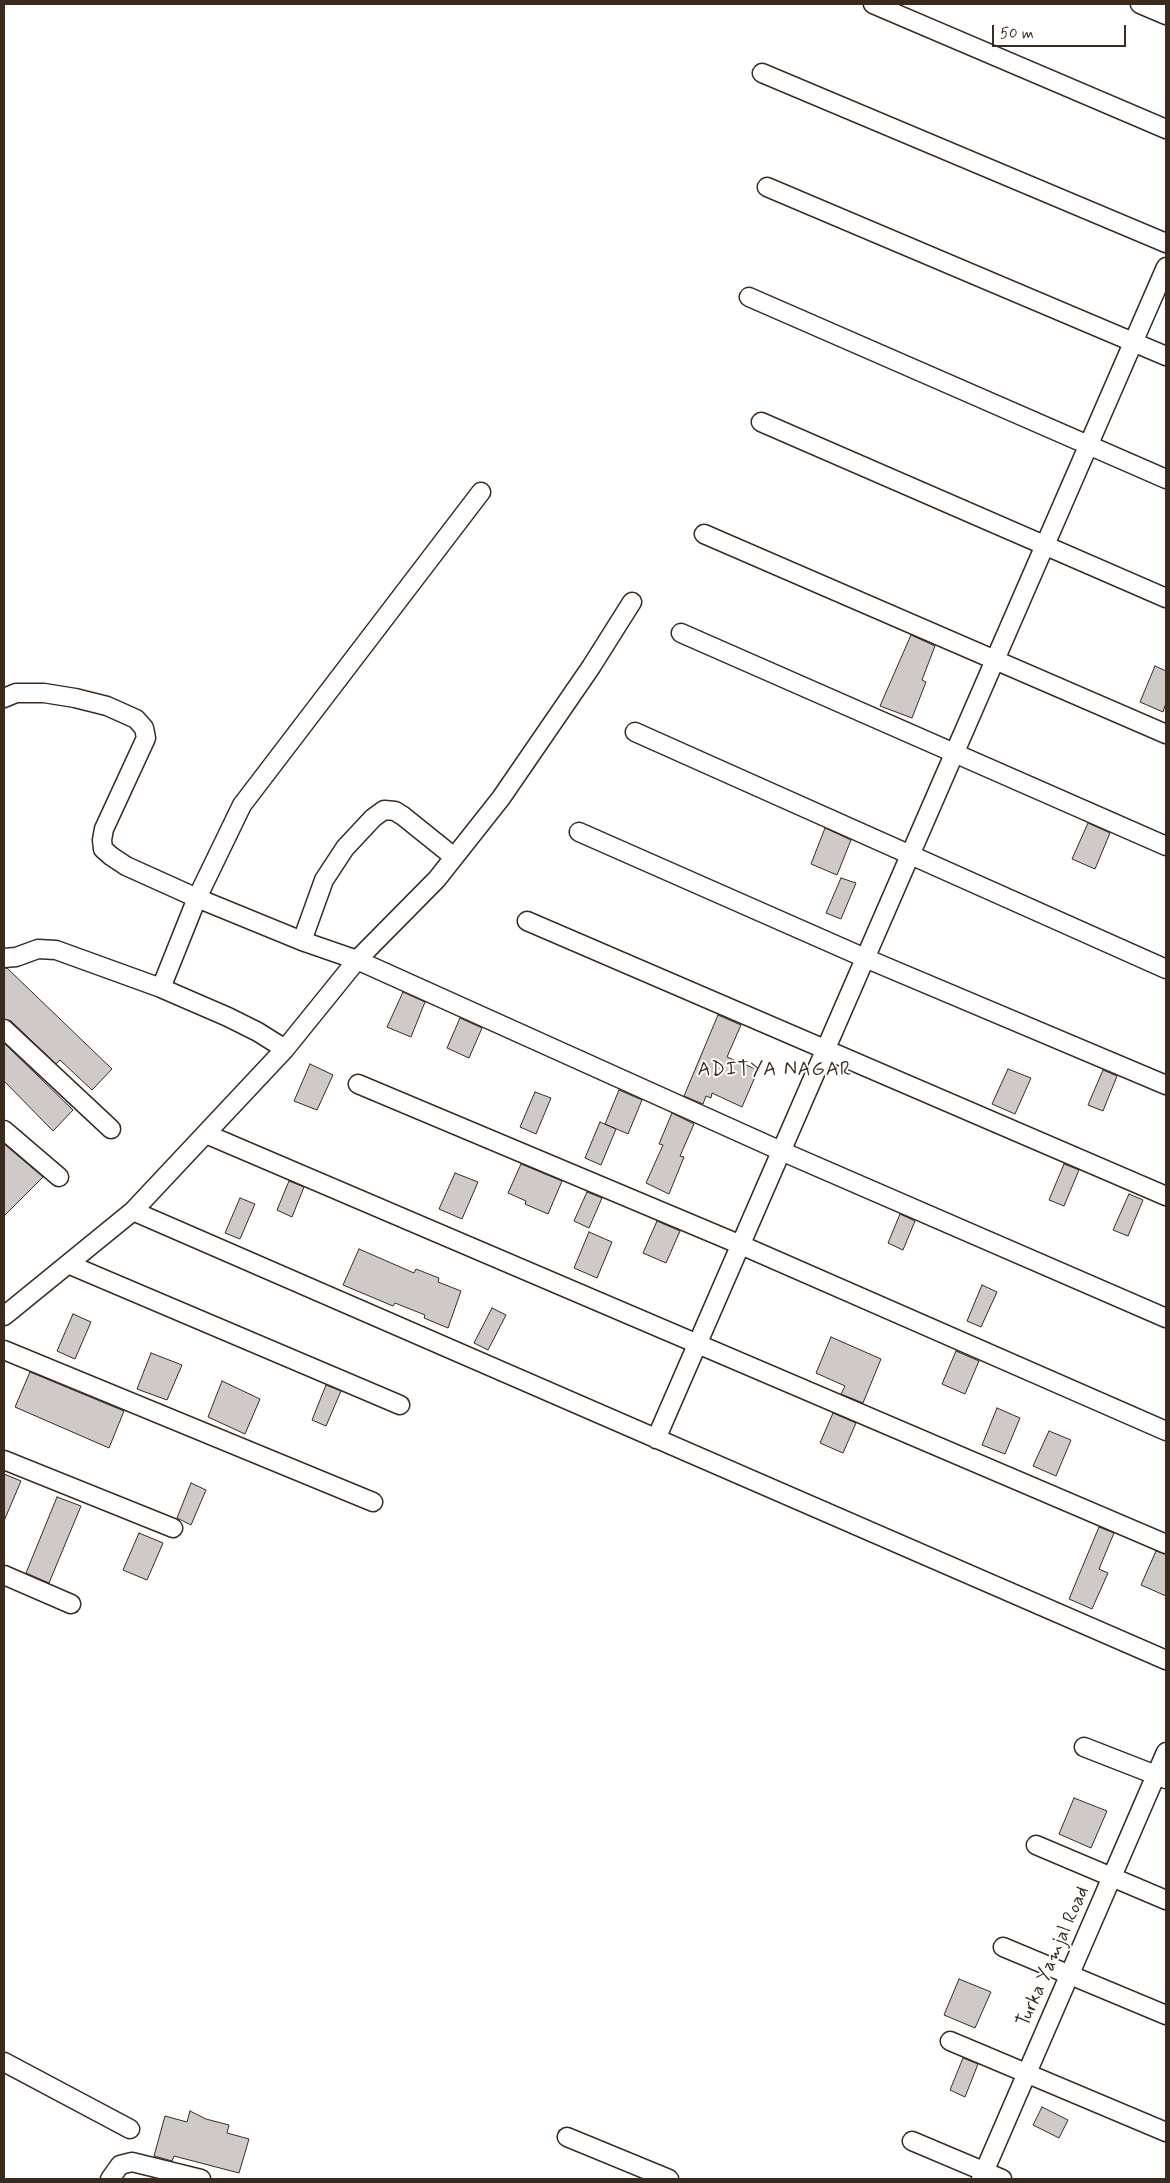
<!DOCTYPE html>
<style>
body{margin:0}
#map{position:relative;width:1170px;height:2183px;overflow:hidden;background:#fff;font-family:Mynerve,sans-serif}
canvas{display:block}
.frame{position:absolute;inset:0;border:5px solid #3b2a1e;pointer-events:none}
.scale{position:absolute;left:992px;top:25px;width:134px;height:22px;box-sizing:border-box;border:2px solid #3b2a1e;border-top:0;padding-left:6px;font-size:15px;line-height:18px;white-space:nowrap;color:#3b2a1e;-webkit-text-stroke:4px #fff;paint-order:stroke}
</style>
<div id="map">
<canvas width="1170" height="2183"></canvas>
<div class="frame"></div>
<div class="scale">50 m</div>
</div>
<script>
const context = document.querySelector('canvas').getContext('2d');
context.lineJoin = 'round';
function fillPath(path, color) { context.fillStyle = color; context.fill(path, 'evenodd'); }
const shape = rows => new Path2D(rows.map(r => 'M' + r).join(''));
function stroke(path, color, width, dash) { context.strokeStyle = color; context.lineWidth = width; context.lineCap = dash ? 'butt' : 'round'; context.setLineDash(dash || []); context.stroke(path); }
function label(font, color, halo, rows, align = 'center') {
  context.font = font + ' Mynerve,sans-serif'; context.lineWidth = 4; context.setLineDash([]); context.textBaseline = 'middle'; context.strokeStyle = halo; context.fillStyle = color; for (const [text, x, y, turn = 0] of rows) {
    context.save(); context.translate(x, y); context.rotate((+turn || 0) * Math.PI / 180); context.textAlign = isNaN(turn) ? turn : align; if (halo) context.strokeText(text, 0, 0); context.fillText(text, 0, 0); context.restore();
  }
}
const building = shape([
 [911,635,935,646,922,680,926,682,912,718,880,706,911,635],
 [1155,666,1166,671,1166,703,1163,712,1140,702,1155,666],
 [1088,823,1110,833,1095,869,1072,859,1088,823],
 [825,828,851,840,837,875,811,864,825,828],
 [841,878,856,883,841,919,826,913,841,878],
 [4,968,7,968,112,1069,92,1090,60,1060,56,1064,11,1021,4,1019,4,968],
 [403,992,425,1002,411,1037,387,1027,403,992],
 [718,1015,741,1025,727,1057,758,1070,742,1107,712,1093,711,1098,706,1096,703,1104,684,1096,718,1015],
 [460,1018,482,1028,469,1058,447,1048,460,1018],
 [4,1043,73,1110,53,1131,4,1081,4,1043],
 [310,1064,333,1075,317,1110,294,1101,310,1064],
 [1008,1069,1031,1078,1015,1114,992,1104,1008,1069],
 [1103,1070,1117,1076,1103,1111,1088,1105,1103,1070],
 [619,1090,642,1100,628,1134,605,1124,619,1090],
 [535,1092,551,1098,536,1134,520,1127,535,1092],
 [672,1113,694,1124,680,1156,684,1157,669,1194,646,1183,663,1145,659,1144,672,1113],
 [600,1122,616,1129,601,1165,585,1158,600,1122],
 [4,1144,43,1177,4,1216,4,1144],
 [521,1164,562,1181,548,1214,525,1204,526,1201,508,1193,521,1164],
 [1064,1164,1079,1170,1064,1206,1049,1200,1064,1164],
 [455,1173,478,1182,462,1219,439,1209,455,1173],
 [289,1181,304,1187,292,1217,277,1210,289,1181],
 [587,1192,602,1198,589,1228,574,1221,587,1192],
 [1129,1194,1143,1200,1128,1236,1113,1230,1129,1194],
 [240,1198,255,1204,240,1239,225,1233,240,1198],
 [900,1214,915,1221,903,1250,888,1243,900,1214],
 [657,1221,680,1231,666,1263,643,1253,657,1221],
 [589,1232,612,1242,597,1278,574,1268,589,1232],
 [359,1249,414,1273,416,1269,439,1278,438,1282,461,1291,448,1328,424,1318,425,1315,395,1303,393,1306,343,1285,359,1249],
 [982,1285,997,1292,981,1327,967,1321,982,1285],
 [492,1308,506,1315,488,1350,474,1343,492,1308],
 [73,1314,91,1322,75,1359,57,1351,73,1314],
 [831,1337,881,1359,863,1403,841,1394,845,1386,816,1373,831,1337],
 [956,1351,979,1361,965,1394,942,1384,956,1351],
 [151,1353,182,1365,167,1400,137,1389,151,1353],
 [30,1372,124,1411,109,1448,15,1407,30,1372],
 [222,1381,260,1399,245,1434,208,1417,222,1381],
 [326,1385,341,1391,326,1426,312,1420,326,1385],
 [997,1408,1020,1418,1005,1454,982,1445,997,1408],
 [833,1413,856,1423,843,1453,820,1443,833,1413],
 [1049,1431,1071,1440,1056,1476,1033,1466,1049,1431],
 [4,1474,21,1481,4,1521,4,1474],
 [191,1483,206,1490,191,1525,177,1518,191,1483],
 [57,1497,81,1506,49,1583,26,1573,57,1497],
 [1099,1527,1114,1533,1099,1569,1108,1573,1092,1609,1069,1599,1099,1527],
 [139,1533,163,1543,147,1580,123,1570,139,1533],
 [1156,1551,1166,1554,1166,1596,1141,1585,1156,1551],
 [1074,1798,1107,1811,1091,1848,1059,1834,1074,1798],
 [959,1979,991,1992,975,2028,944,2015,959,1979],
 [963,2058,978,2064,965,2097,950,2090,963,2058],
 [1042,2107,1068,2120,1059,2138,1033,2125,1042,2107],
 [190,2111,206,2119,229,2125,227,2133,249,2139,239,2173,174,2156,172,2161,154,2156,165,2116,187,2122,190,2111]
]);
fillPath(building, '#cfcac7');
stroke(building, '#3b2a1e', 1);
const minor = shape([
 [873,4,1166,129],
 [1140,4,1166,15],
 [762,73,1166,243],
 [767,187,1166,356],
 [749,297,1166,479],
 [761,422,1166,598],
 [704,534,1166,734],
 [681,633,1166,846],
 [4,698,16,693,44,693,75,698,107,706,136,719,144,728,146,738,104,829,102,840,103,849,111,856,126,866,197,898,302,941,357,960,781,1151,1166,1318],
 [635,732,1166,969],
 [579,832,865,958,1166,1085],
 [527,921,1166,1196],
 [302,941,324,880,345,848,373,818,384,810,395,811,403,816,454,857],
 [4,958,16,957,38,949,56,950,161,988,228,1017,258,1032,285,1049],
 [161,988,197,898,242,805,481,492],
 [4,1029,111,1129],
 [358,1084,741,1245,1166,1431],
 [4,1130,59,1177],
 [206,1134,1166,1544],
 [133,1211,1166,1660],
 [68,1264,400,1405],
 [4,1316,133,1211,285,1049,357,960,437,879,501,798,591,667,632,602],
 [4,1350,373,1502],
 [656,1439,1166,267],
 [4,1460,173,1528],
 [4,1575,71,1604],
 [1084,1747,1166,1779],
 [1036,1845,1166,1900],
 [1003,1947,1166,2015],
 [950,2041,1166,2132],
 [4,2062,130,2129],
 [567,2137,669,2179],
 [912,2141,1002,2179],
 [110,2179,120,2165,132,2162,201,2179],
 [981,2179,1166,1752]
]);
stroke(minor, '#3b2a1e', 21);
stroke(minor, '#fff', 18);
label('19px', '#3b2a1e', '#fff', [
 ["Turka Yamjal Road",1054,1957,-66]
]);
context.letterSpacing = '1px';
label('20px', '#3b2a1e', '#fff', [
 ["ADITYA NAGAR",775,1071]
]);
context.letterSpacing = '0px';
</script>
